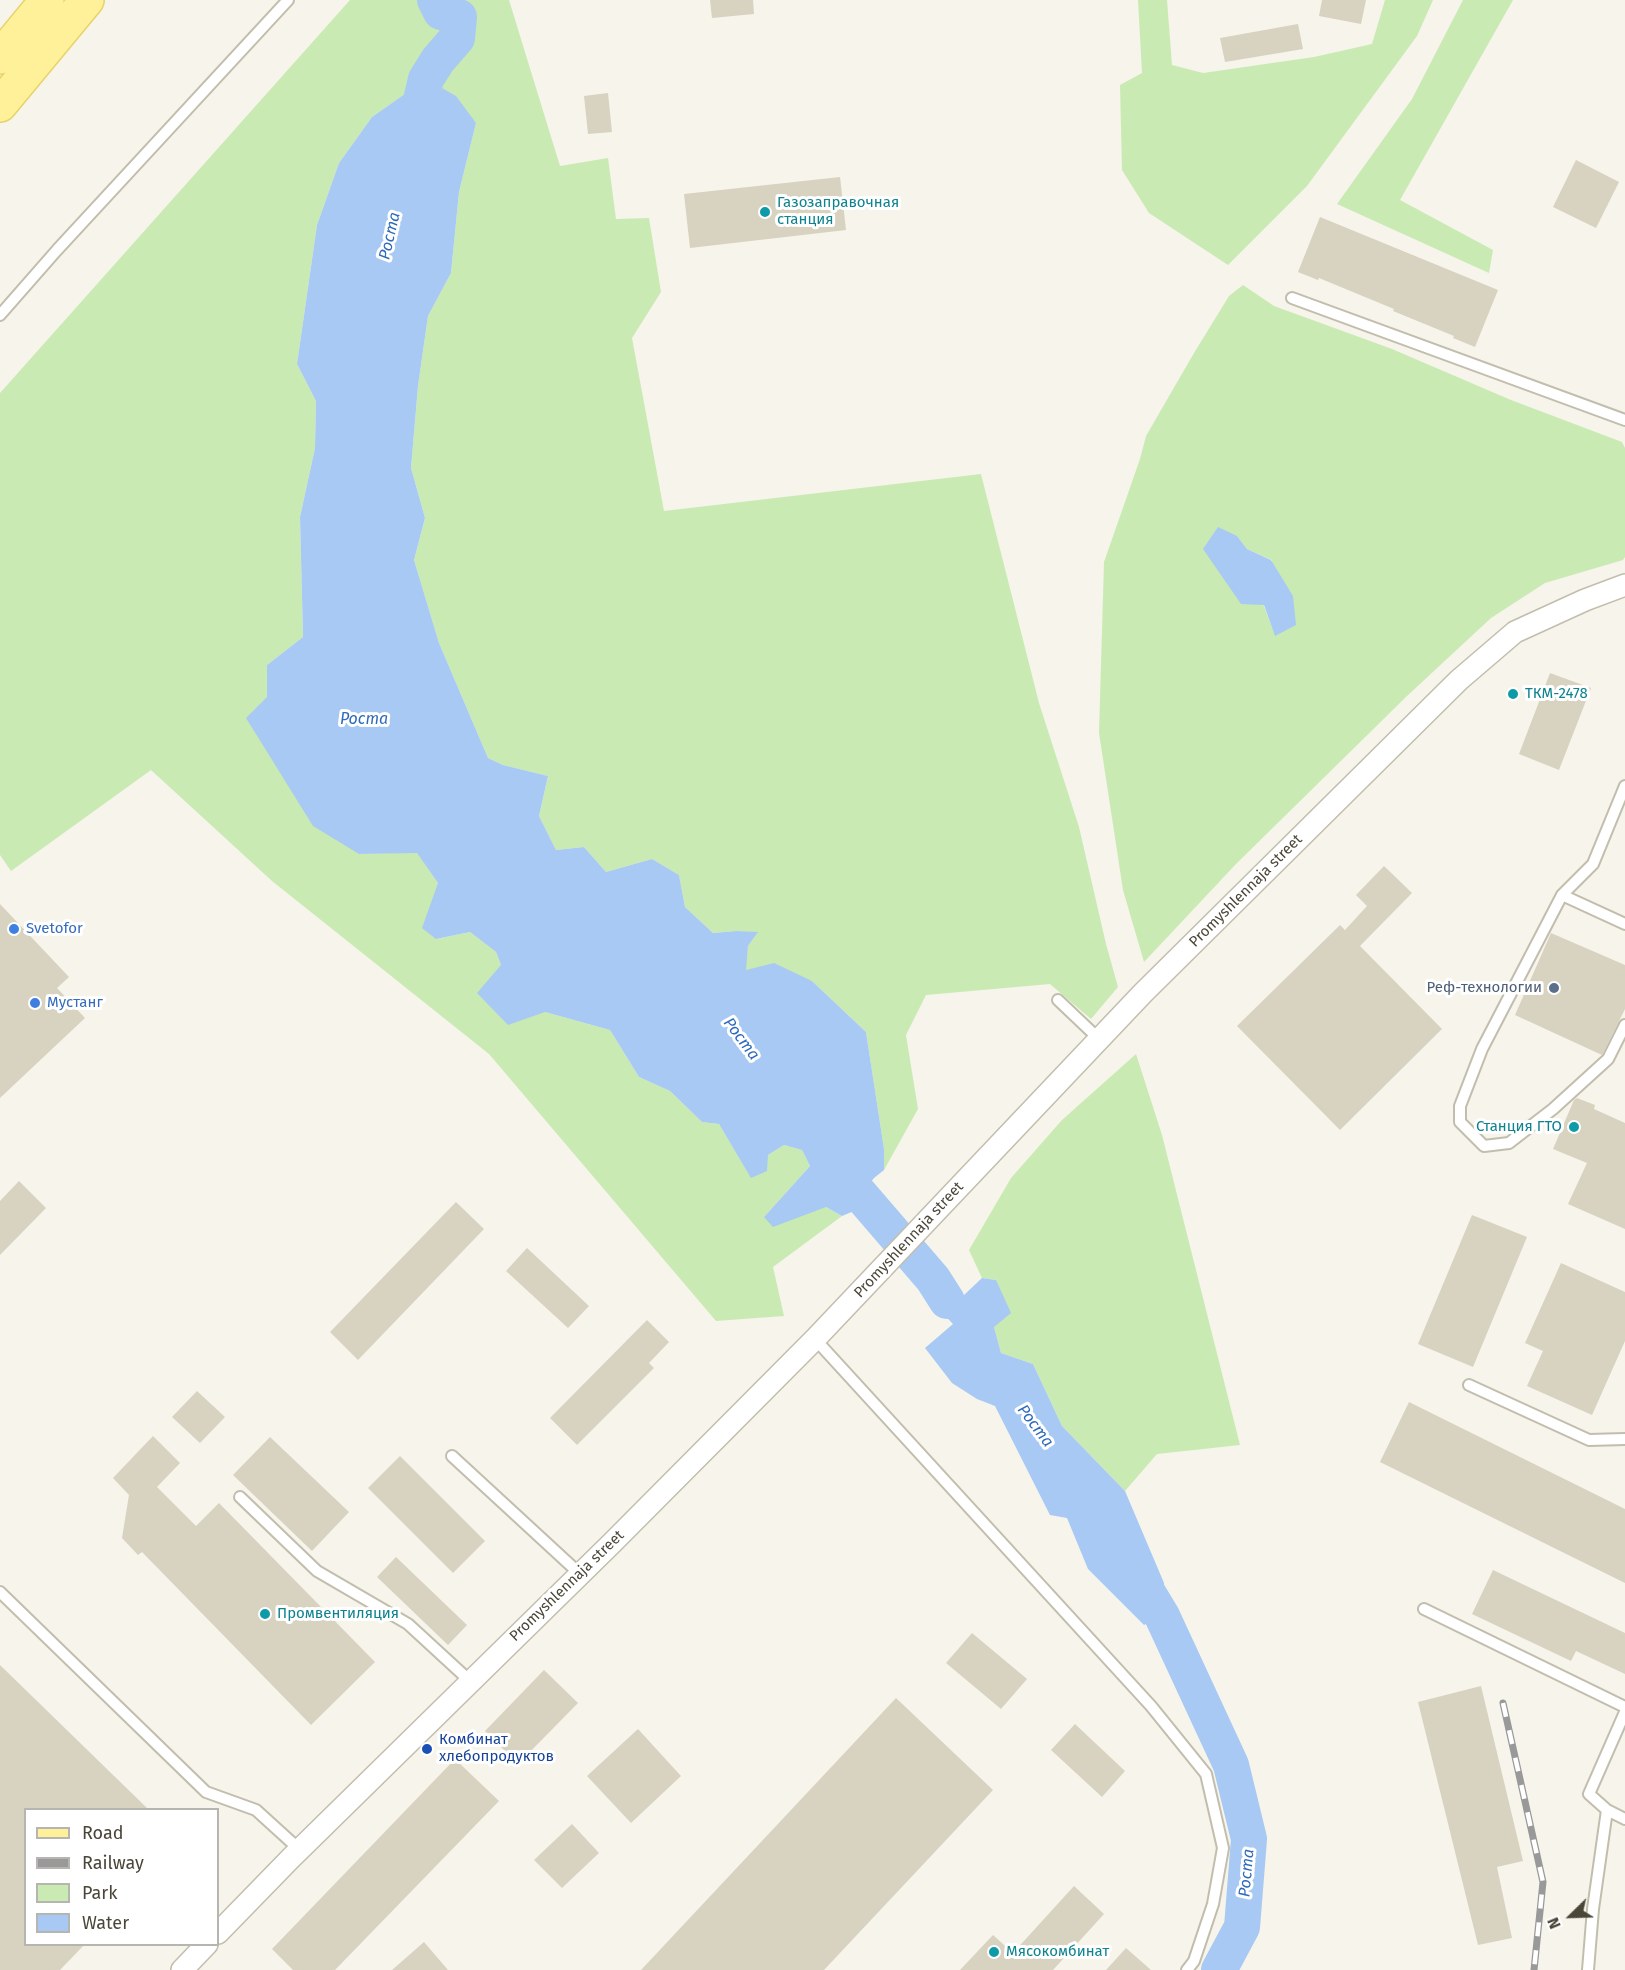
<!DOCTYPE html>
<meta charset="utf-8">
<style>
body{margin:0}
#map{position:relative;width:1625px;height:1970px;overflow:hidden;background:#f6f4eb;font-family:"Fira Sans",sans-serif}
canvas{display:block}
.legend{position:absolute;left:24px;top:1808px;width:195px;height:138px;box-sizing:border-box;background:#fff;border:2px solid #b7b5af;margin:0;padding:8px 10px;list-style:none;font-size:18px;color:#4a4638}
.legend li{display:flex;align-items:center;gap:12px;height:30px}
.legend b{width:30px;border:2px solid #b7b5af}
.north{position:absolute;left:1541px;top:1886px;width:60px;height:60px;-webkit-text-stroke:4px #fff;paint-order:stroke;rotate:247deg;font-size:16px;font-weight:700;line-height:24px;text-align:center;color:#4a4638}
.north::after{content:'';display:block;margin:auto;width:21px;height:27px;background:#4a4638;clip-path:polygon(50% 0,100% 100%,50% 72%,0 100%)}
</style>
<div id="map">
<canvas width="1625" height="1970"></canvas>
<ul class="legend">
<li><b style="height:8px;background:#fff19a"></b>Road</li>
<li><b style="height:8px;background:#999"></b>Railway</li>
<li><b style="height:16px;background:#caeab3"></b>Park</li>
<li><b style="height:16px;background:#a7c9f3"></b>Water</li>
</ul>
<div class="north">N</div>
</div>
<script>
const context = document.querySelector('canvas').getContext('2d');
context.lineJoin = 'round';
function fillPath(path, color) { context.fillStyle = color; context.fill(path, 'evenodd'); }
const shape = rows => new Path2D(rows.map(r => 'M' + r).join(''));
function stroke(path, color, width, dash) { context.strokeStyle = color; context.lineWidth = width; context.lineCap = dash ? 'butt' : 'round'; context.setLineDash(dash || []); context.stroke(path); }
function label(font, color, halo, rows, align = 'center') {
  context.font = font + ' "Fira Sans",sans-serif'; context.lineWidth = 6; context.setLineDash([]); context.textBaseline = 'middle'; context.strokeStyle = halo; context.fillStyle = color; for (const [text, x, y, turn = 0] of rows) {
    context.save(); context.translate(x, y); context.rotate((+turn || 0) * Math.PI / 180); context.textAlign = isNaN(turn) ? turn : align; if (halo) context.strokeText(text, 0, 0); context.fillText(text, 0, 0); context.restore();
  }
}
fillPath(shape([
 [350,0,509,0,560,166,608,158,616,219,649,218,661,292,632,338,664,511,981,474,1039,703,1079,827,1106,944,1118,987,1091,1019,1050,984,926,995,906,1035,918,1109,884,1170,884,1149,866,1032,812,981,745,970,748,946,757,933,736,931,713,933,685,907,679,875,652,859,606,872,584,847,556,850,539,816,548,776,503,765,488,758,439,643,414,560,425,518,411,468,418,386,428,316,451,273,459,192,476,123,426,79,372,117,339,163,317,225,297,364,316,401,315,448,300,517,303,637,267,665,267,697,359,854,417,852,438,883,436,939,470,932,496,952,501,965,545,1012,610,1030,639,1077,670,1091,702,1122,719,1124,751,1177,768,1155,784,1145,802,1150,810,1166,764,1217,826,1207,842,1216,773,1267,784,1316,716,1321,489,1054,272,881,151,770,11,871,0,855,0,393],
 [1138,0,1167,0,1172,65,1203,73,1314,57,1372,44,1385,0,1433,0,1417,36,1307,186,1228,265,1149,213,1122,170,1120,85,1142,73],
 [1463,0,1513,0,1400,200,1493,250,1489,273,1337,204,1412,99],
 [1243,285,1274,306,1392,349,1511,400,1622,442,1625,448,1625,557,1623,560,1545,583,1491,618,1407,696,1236,864,1144,962,1123,890,1099,733,1104,562,1140,459,1146,436,1194,353,1229,296],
 [1237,536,1247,549,1272,560,1275,635],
 [1136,1054,1162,1135,1240,1445,1157,1454,1125,1491,1062,1426,1033,1364,1001,1353,994,1327,996,1280,982,1278,969,1250,1011,1178,1062,1120]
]), '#caeab3');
fillPath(shape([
 [426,79,456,96,476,123,459,192,451,273,428,316,418,386,411,468,425,518,414,560,439,643,488,758,503,765,548,776,539,816,556,850,584,847,606,872,652,859,679,875,685,907,713,933,736,931,758,932,748,946,746,970,774,963,812,981,866,1032,884,1149,884,1170,874,1178,858,1198,854,1211,842,1216,826,1207,773,1227,764,1217,810,1166,802,1150,784,1145,768,1155,767,1171,751,1178,719,1124,702,1122,670,1091,639,1077,610,1030,545,1012,508,1025,477,993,501,965,496,952,470,932,436,939,422,928,438,883,417,853,359,854,313,826,246,718,267,697,267,665,303,637,300,517,315,448,316,401,297,364,317,225,339,163,372,117],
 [1218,527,1237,536,1247,549,1271,560,1293,596,1296,625,1275,636,1264,605,1241,604,1203,549],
 [920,1260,963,1296,982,1278,996,1280,1011,1313,994,1327,1001,1353,1033,1364,1062,1426,1125,1491,1164,1583,1162,1616,1144,1625,1088,1569,1067,1518,1050,1515,995,1406,977,1399,952,1383,925,1348,953,1324,933,1303,911,1266]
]), '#a7c9f3');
stroke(shape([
 [415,126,426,79,438,60,457,38,459,17,441,12,435,0],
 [830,1156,852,1185,933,1279,947,1301],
 [1136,1573,1162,1616,1231,1765,1249,1839,1242,1927,1219,1970]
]), '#a7c9f3', 36);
fillPath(shape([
 [710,0,753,0,754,14,712,18],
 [1322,0,1366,0,1361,24,1319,16],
 [1298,24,1303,49,1225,62,1220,38],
 [608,93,612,132,588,134,584,96],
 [1576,160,1619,182,1596,228,1553,207],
 [840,177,846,230,690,248,684,194],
 [1320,217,1498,290,1475,347,1453,338,1454,336,1393,311,1394,309,1319,278,1318,280,1298,272],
 [1550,673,1591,688,1559,770,1519,754],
 [1384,866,1412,893,1360,946,1442,1029,1340,1130,1237,1026,1340,925,1345,930,1367,906,1356,895],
 [0,904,69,977,57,988,85,1018,0,1098],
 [1551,933,1625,965,1625,1009,1602,1055,1515,1015],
 [1577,1098,1595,1105,1594,1109,1625,1123,1625,1229,1568,1204,1587,1163,1553,1149,1574,1100],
 [19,1181,46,1208,0,1255,0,1201],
 [456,1202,484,1229,358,1360,330,1332],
 [1472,1215,1527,1237,1473,1367,1418,1344],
 [527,1248,589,1306,568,1328,506,1271],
 [1561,1263,1625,1292,1625,1341,1592,1415,1527,1386,1543,1351,1525,1343],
 [647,1320,669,1342,649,1363,654,1368,577,1445,550,1418],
 [197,1391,225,1417,200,1443,172,1417],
 [1409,1402,1625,1509,1625,1583,1380,1462],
 [153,1436,180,1463,157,1487,196,1526,219,1503,375,1662,311,1725,142,1552,138,1555,122,1538,129,1495,113,1478],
 [270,1437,349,1512,312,1551,233,1475],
 [400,1456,485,1541,453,1573,368,1488],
 [396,1557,467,1625,448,1645,377,1577],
 [1493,1570,1625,1633,1625,1674,1576,1651,1571,1661,1472,1614],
 [972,1633,1027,1679,1001,1709,946,1663],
 [0,1665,148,1809,26,1809,26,1944,85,1944,60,1970,0,1970],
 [544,1670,578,1703,518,1764,485,1731],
 [1481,1686,1523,1861,1497,1867,1512,1938,1478,1945,1418,1702],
 [896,1698,993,1790,824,1970,641,1970],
 [1075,1724,1125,1771,1102,1797,1051,1750],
 [638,1729,681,1776,631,1823,587,1776],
 [455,1759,499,1801,335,1970,293,1970,272,1949],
 [572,1824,599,1853,562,1888,534,1860],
 [1074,1886,1104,1914,1053,1970,960,1970,993,1935,1013,1953],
 [424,1942,448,1970,392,1970],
 [1126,1948,1151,1970,1106,1970]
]), '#d8d2c0');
const lane = shape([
 [1292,298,1625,420],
 [0,315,57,250,288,0],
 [1625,786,1593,864,1562,895,1482,1049,1460,1106,1460,1122,1484,1146,1509,1143,1553,1109,1608,1059,1625,1025],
 [1562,895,1625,924],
 [1058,1000,1099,1039],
 [815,1339,1151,1706,1206,1774,1223,1848,1213,1904,1194,1961,1187,1970],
 [1469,1385,1589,1440,1625,1439],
 [452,1456,580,1574],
 [240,1497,317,1571,408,1624,470,1681],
 [0,1592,206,1792,256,1810,300,1850],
 [1424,1609,1625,1707],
 [1625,1712,1589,1794,1607,1810,1625,1819],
 [1588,1970,1593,1909,1607,1810]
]);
const street = shape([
 [218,1933,291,1858,612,1543,815,1339,1143,993,1459,680,1515,632,1585,600,1625,585],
 [182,1970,207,1944]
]);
const primary = shape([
 [0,57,47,0],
 [0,105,87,0]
]);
stroke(lane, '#c2bead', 14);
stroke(street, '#c2bead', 24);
stroke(primary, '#e7d367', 36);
stroke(lane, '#fff', 10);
stroke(street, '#fff', 21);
stroke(primary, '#fff19a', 33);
const rail = shape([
 [1503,1703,1543,1882,1534,1970]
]);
stroke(rail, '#999', 7);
stroke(rail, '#fff', 4.5, [14]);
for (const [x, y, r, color] of [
 [765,212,6,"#0f9aa8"],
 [1513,694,6,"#0f9aa8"],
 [14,929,6,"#3f7fe0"],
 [1554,988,6,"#5c6f8a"],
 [35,1003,6,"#3f7fe0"],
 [1574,1127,6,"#0f9aa8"],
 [265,1614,6,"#0f9aa8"],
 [427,1749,6,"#1a4fb4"],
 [994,1952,6,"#0f9aa8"]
]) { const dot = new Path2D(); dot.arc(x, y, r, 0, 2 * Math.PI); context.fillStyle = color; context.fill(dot); stroke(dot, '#fff', 2); }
label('15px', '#0d838f', '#fff', [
 ["Газозаправочная",777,203],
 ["станция",777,220],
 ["ТКМ-2478",1525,694],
 ["Станция ГТО",1562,1127,"right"],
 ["Промвентиляция",277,1614],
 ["Мясокомбинат",1006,1952]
], 'left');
label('15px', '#4a4638', '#fff', [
 ["Promyshlennaja street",1246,891,-45],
 ["Promyshlennaja street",909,1240,-47],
 ["Promyshlennaja street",567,1586,-44]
]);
label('15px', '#366cbe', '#fff', [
 ["Svetofor",26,929],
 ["Мустанг",47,1003]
], 'left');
label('15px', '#4e5e75', '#fff', [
 ["Реф-технологии",1542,988]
], 'right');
label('15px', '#164399', '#fff', [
 ["Комбинат",439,1740],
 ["хлебопродуктов",439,1757]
], 'left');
label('italic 16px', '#2d6abb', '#fff', [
 ["Роста",390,236,-77],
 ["Роста",364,720],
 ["Роста",741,1039,53],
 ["Роста",1035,1426,53],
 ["Роста",1247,1873,-85]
]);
</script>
